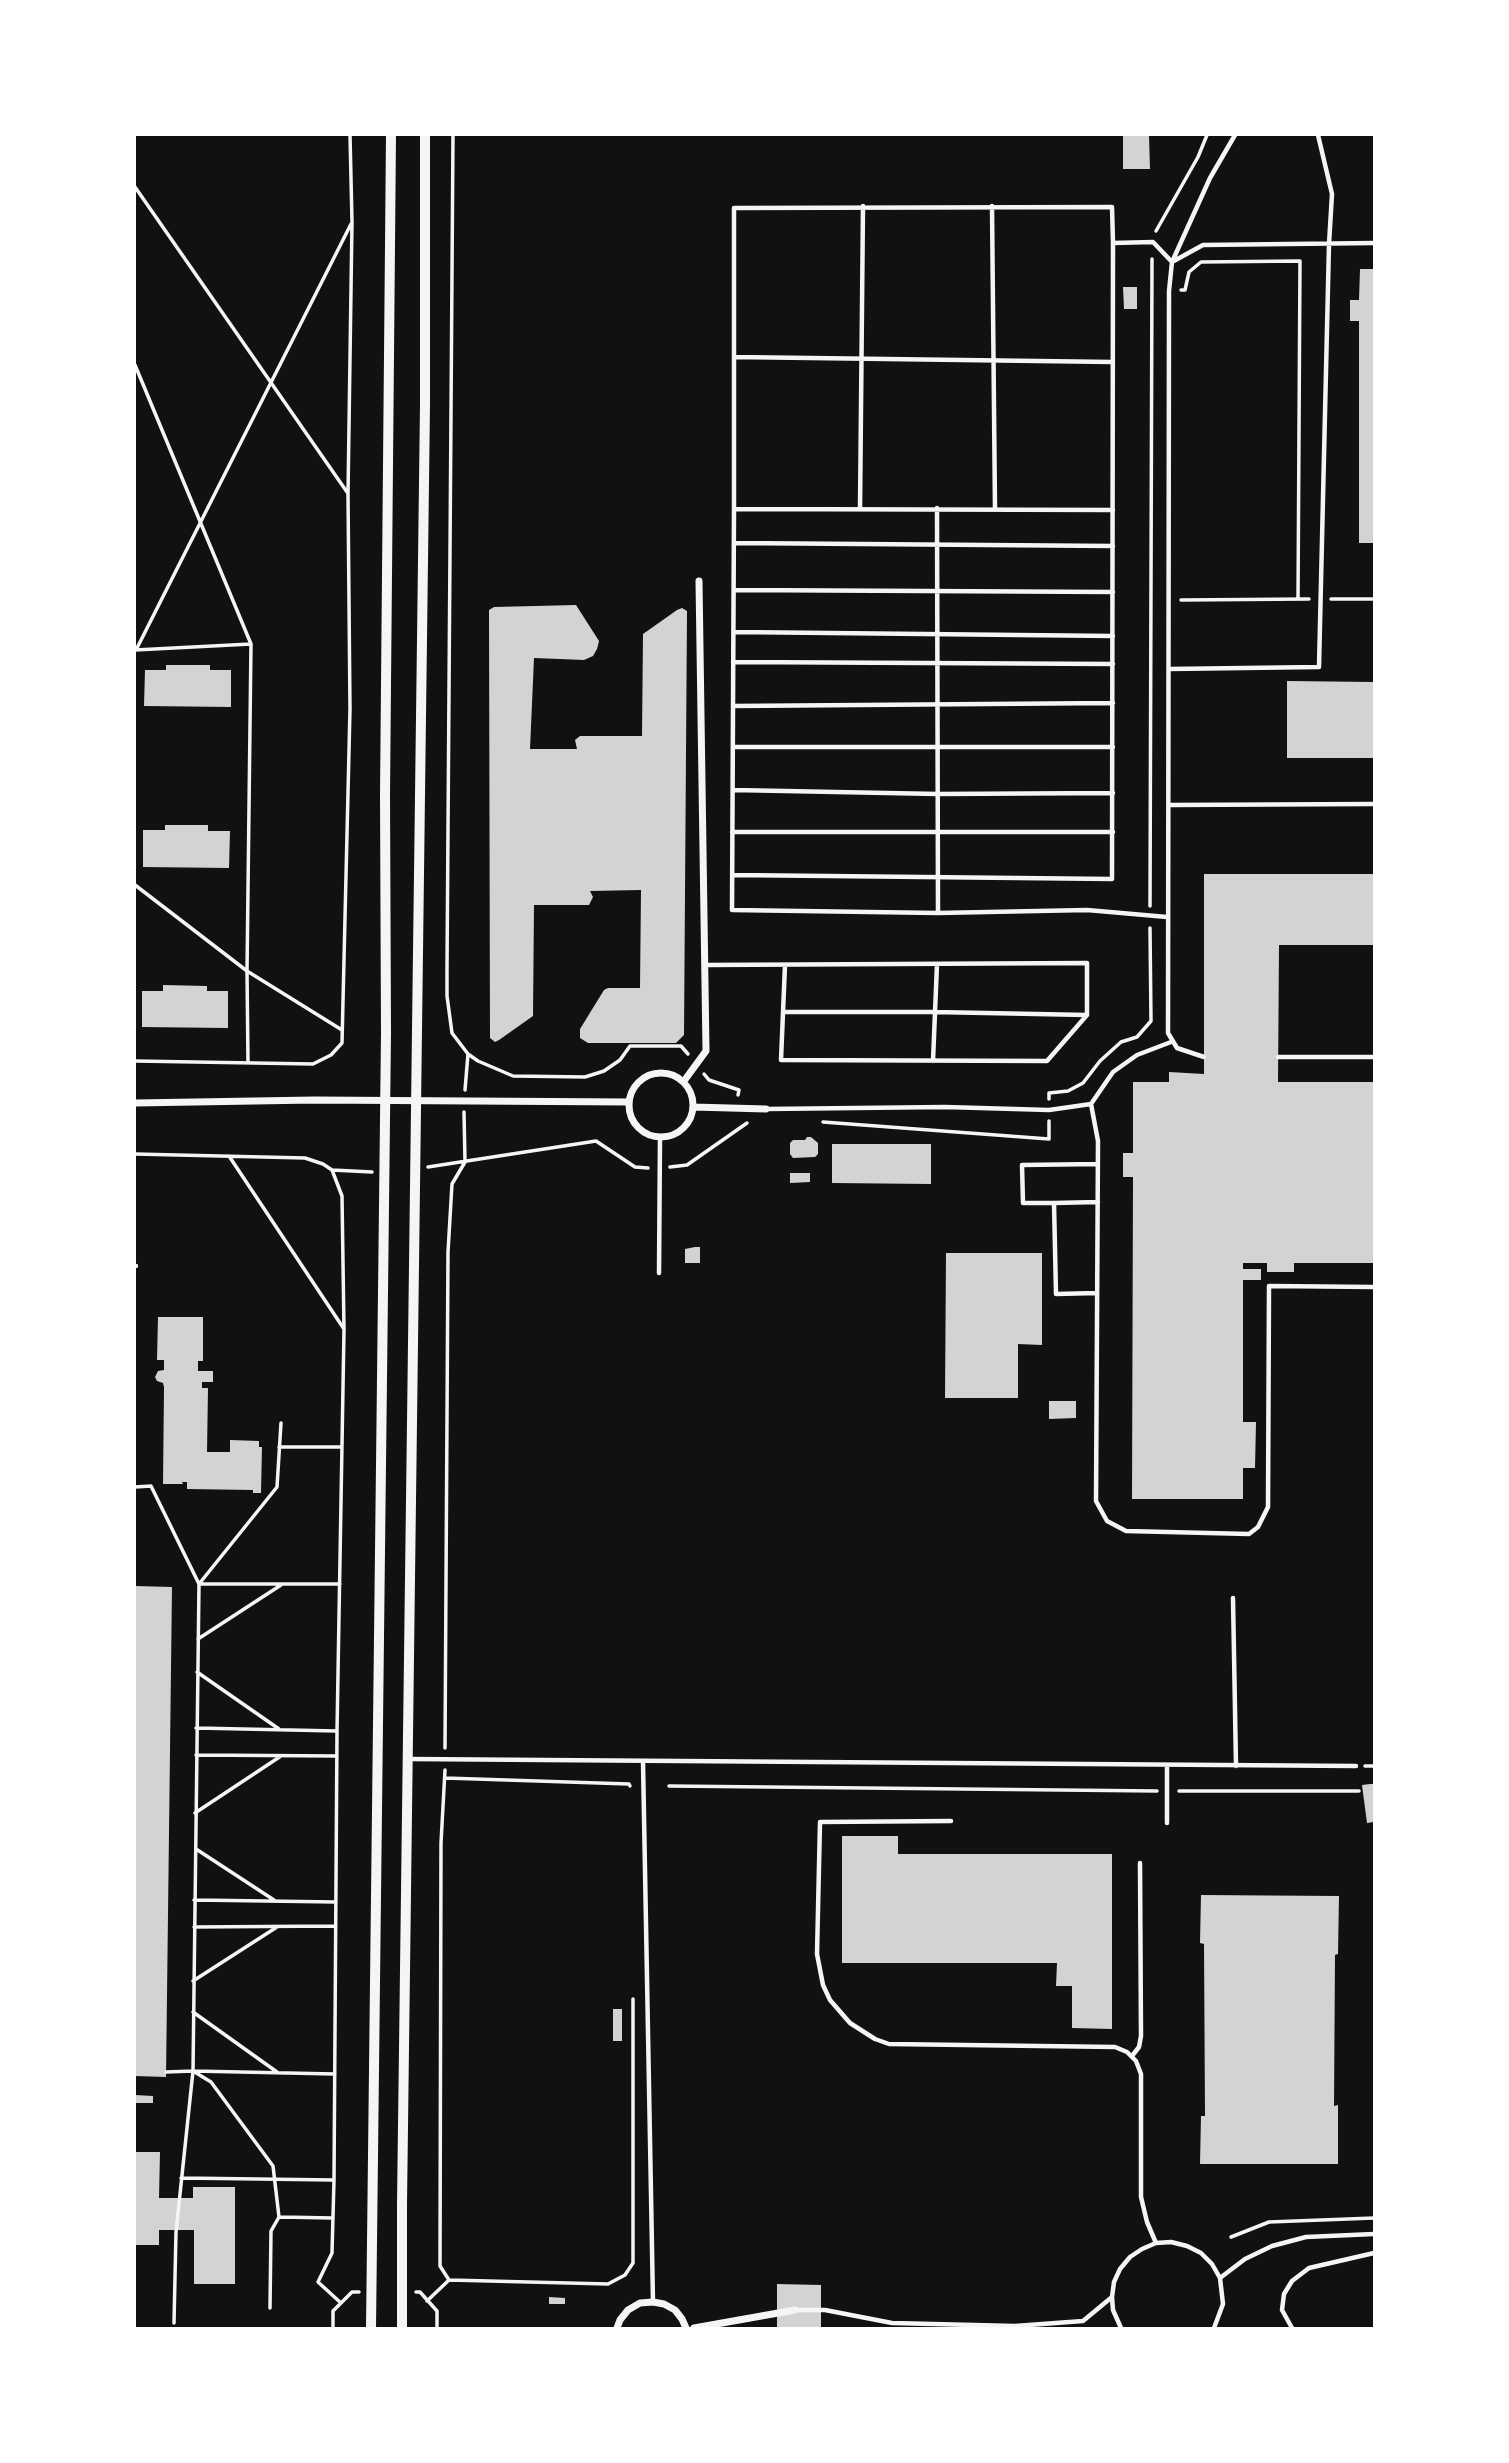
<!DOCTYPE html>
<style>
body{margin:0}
#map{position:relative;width:1509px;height:2463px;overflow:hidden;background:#111;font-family:"DM Sans",sans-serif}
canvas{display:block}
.frame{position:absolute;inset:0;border:136px solid #fff;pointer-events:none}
</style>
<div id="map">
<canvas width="1509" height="2463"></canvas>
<div class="frame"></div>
</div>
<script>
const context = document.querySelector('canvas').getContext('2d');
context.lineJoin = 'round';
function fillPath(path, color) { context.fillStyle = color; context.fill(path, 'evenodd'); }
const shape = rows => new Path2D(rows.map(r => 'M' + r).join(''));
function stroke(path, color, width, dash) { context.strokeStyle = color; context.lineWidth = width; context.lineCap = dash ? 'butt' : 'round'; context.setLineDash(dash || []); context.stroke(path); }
fillPath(shape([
 [1123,135,1149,135,1150,169,1123,169],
 [1360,269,1374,269,1374,543,1359,543,1359,321,1350,321,1350,300,1359,300],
 [1123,287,1137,287,1137,309,1124,309],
 [576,605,599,641,597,649,593,656,584,660,534,658,530,749,577,749,575,740,580,736,642,736,643,634,677,610,682,608,687,611,684,1035,676,1043,588,1043,580,1038,580,1029,604,990,608,988,640,988,641,890,590,891,593,897,589,905,534,905,533,1016,499,1040,495,1042,490,1038,489,610,494,607],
 [166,665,210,665,210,670,231,670,231,707,144,706,145,670,166,670],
 [1287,681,1374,682,1374,758,1287,758],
 [165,825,208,825,208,831,230,831,229,868,143,867,143,830,165,830],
 [1204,874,1374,874,1374,945,1279,945,1278,1082,1374,1082,1374,1263,1294,1263,1294,1272,1267,1272,1267,1263,1243,1263,1243,1269,1261,1269,1261,1280,1243,1280,1243,1422,1256,1422,1255,1468,1243,1468,1243,1499,1132,1499,1133,1177,1123,1177,1123,1153,1133,1153,1133,1082,1169,1082,1169,1072,1204,1074],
 [163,985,207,986,207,991,228,991,228,1028,142,1027,142,991,163,991],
 [807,1137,811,1137,818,1143,818,1154,815,1157,793,1158,790,1154,790,1143,793,1140,805,1140],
 [832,1144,931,1144,931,1184,832,1183],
 [790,1173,810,1173,810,1182,790,1183],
 [695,1247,700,1247,700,1263,685,1263,685,1249],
 [946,1253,1042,1253,1042,1345,1018,1344,1018,1398,945,1398],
 [158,1317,203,1317,203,1361,198,1361,198,1371,213,1371,213,1382,202,1382,202,1388,208,1388,207,1452,230,1452,230,1440,259,1441,259,1447,262,1447,261,1493,253,1493,253,1490,187,1489,187,1482,182,1482,183,1484,163,1484,164,1387,163,1383,157,1381,155,1377,158,1371,164,1370,164,1360,157,1360],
 [1049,1401,1076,1401,1076,1418,1049,1419],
 [135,1586,172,1587,166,2077,135,2076],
 [1370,1784,1374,1784,1374,1822,1367,1823,1362,1785],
 [842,1836,898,1836,898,1854,1112,1854,1112,2029,1072,2028,1072,1986,1056,1986,1057,1963,842,1963],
 [1201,1895,1339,1896,1338,1954,1335,1955,1334,2106,1338,2105,1338,2164,1200,2164,1201,2116,1205,2116,1204,1944,1200,1943],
 [613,2009,622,2009,622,2041,613,2041],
 [135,2095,153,2096,153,2103,135,2103],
 [135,2152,160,2152,159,2198,193,2198,193,2187,235,2187,235,2284,194,2284,194,2230,159,2230,159,2245,135,2245],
 [777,2284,821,2285,821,2328,777,2328],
 [549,2297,565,2298,565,2304,549,2304]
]), '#d3d3d3');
stroke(shape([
 [453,135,447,968,447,996,452,1033,468,1054,478,1061,513,1076,585,1077,604,1071,620,1060,630,1046,681,1046,688,1054],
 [135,187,347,492],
 [1156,231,1198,157,1207,135],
 [1181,290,1185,290,1189,272,1201,262,1300,261,1298,599],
 [135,365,251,644],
 [1331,599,1374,599],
 [1181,600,1309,599],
 [135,650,251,644,247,971,248,1063],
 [136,650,351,224],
 [135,885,247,971,342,1030],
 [1150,906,1152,259],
 [135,1061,313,1064,331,1055,342,1043,350,709,348,494,352,222,350,135],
 [704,1074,709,1080,739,1090,738,1095],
 [465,1090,468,1054],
 [1049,1099,1049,1093,1068,1091,1083,1083,1100,1061,1121,1042,1137,1037,1151,1021,1150,928],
 [823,1122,1049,1139,1049,1121],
 [135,1154,305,1158,323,1164,332,1170,342,1196,344,1330,337,1731,334,2180,332,2253,318,2282,341,2303],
 [229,1156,344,1329],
 [428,1167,596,1141,635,1167,648,1168],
 [670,1167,687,1165,747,1123],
 [332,1170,372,1172],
 [279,1447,342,1447],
 [135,1487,151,1486,199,1584,193,2071,335,2074],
 [199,1584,277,1487,281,1423],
 [199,1584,340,1584],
 [198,1639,281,1585],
 [197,1672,279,1729],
 [196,1728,337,1731],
 [445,1748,448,1252,452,1184,465,1162,464,1112],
 [196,1755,337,1756],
 [1365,1766,1374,1766],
 [445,1770,441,1843,440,2266,449,2280],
 [445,1778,629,1784,630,1786],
 [669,1786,1157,1791],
 [1179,1791,1359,1791],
 [195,1813,281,1756],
 [196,1849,274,1900],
 [194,1900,336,1902],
 [194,1927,335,1926],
 [193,1981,277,1927],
 [193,2012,277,2072],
 [166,2072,193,2071,211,2082,273,2166,279,2217,271,2231,270,2308],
 [181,2178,334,2180],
 [279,2217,333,2218],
 [1231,2237,1269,2222,1374,2218],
 [416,2292,420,2292,437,2311,437,2328],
 [427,2301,449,2280,608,2284,625,2275,633,2263,633,1999],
 [174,2323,176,2232,193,2071],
 [333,2328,333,2311,352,2292,359,2292]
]), '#f5f5f5', 3.5);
stroke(shape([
 [992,206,995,509],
 [1113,243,1112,207,734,208,734,509,732,910,938,913,1087,910,1167,917],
 [734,357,1113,362],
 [937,508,938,913],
 [734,509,1113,510],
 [860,509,863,206],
 [734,543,1113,546],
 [734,590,1113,592],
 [734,632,1113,636],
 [733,662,1113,664],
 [1169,669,1319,667,1329,244,1332,194,1318,135],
 [733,706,1113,703],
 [733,747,1113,747],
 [733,790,938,794,1113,793],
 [1169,805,1374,804],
 [732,832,1113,832],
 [732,875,1112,879,1113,243,1153,242,1172,262,1210,178,1235,135],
 [705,965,1087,963,1087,1015,1047,1061,781,1060,785,965],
 [783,1012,934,1012,1087,1015],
 [1171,1042,1137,1055,1113,1072,1091,1104,1098,1141,1096,1501,1107,1521,1126,1531,1249,1534,1258,1527,1268,1507,1269,1286,1374,1287],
 [1204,1057,1177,1048,1168,1033,1169,291,1172,262,1203,245,1374,243],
 [1278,1057,1374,1057],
 [933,1061,937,964],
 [767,1109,945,1107,1049,1110,1091,1104],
 [1054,1203,1023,1203,1022,1165,1098,1164],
 [135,1266,136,1266],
 [659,1273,660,1137],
 [1097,1293,1056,1294,1054,1203,1098,1202],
 [1233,1598,1236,1766],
 [409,1759,1356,1766],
 [643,1762,653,2302],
 [1167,1766,1167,1823],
 [951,1821,820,1822,817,1954,823,1985,830,2000,850,2023,875,2039,889,2044,1115,2047,1127,2052,1136,2061,1141,2074,1141,2197,1147,2222,1156,2243],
 [1132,2056,1139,2047,1141,2036,1140,1863],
 [1220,2278,1245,2259,1272,2246,1306,2237,1374,2234],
 [795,2310,825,2310,892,2323,1015,2326,1083,2321,1112,2297],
 [1121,2328,1113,2310,1112,2297,1114,2282,1120,2269,1130,2257,1142,2249,1156,2243,1171,2242,1187,2246,1201,2253,1212,2264,1220,2278,1223,2304,1214,2328],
 [1292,2328,1282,2310,1284,2294,1292,2281,1309,2268,1374,2253]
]), '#f5f5f5', 4.5);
stroke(shape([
 '629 1105a32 32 0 1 1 64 0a32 32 0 1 1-64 0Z',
 [684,1081,706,1051,699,581],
 [135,1103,314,1100,628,1102],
 [693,1107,766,1109],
 [617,2328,620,2320,628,2310,640,2303,653,2302,664,2304,675,2310,682,2319,686,2328],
 [694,2328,795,2310]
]), '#f5f5f5', 7);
stroke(shape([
 [371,2328,386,1033,385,794,391,135],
 [402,2328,402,2204,425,404,425,135]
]), '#f5f5f5', 10);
</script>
